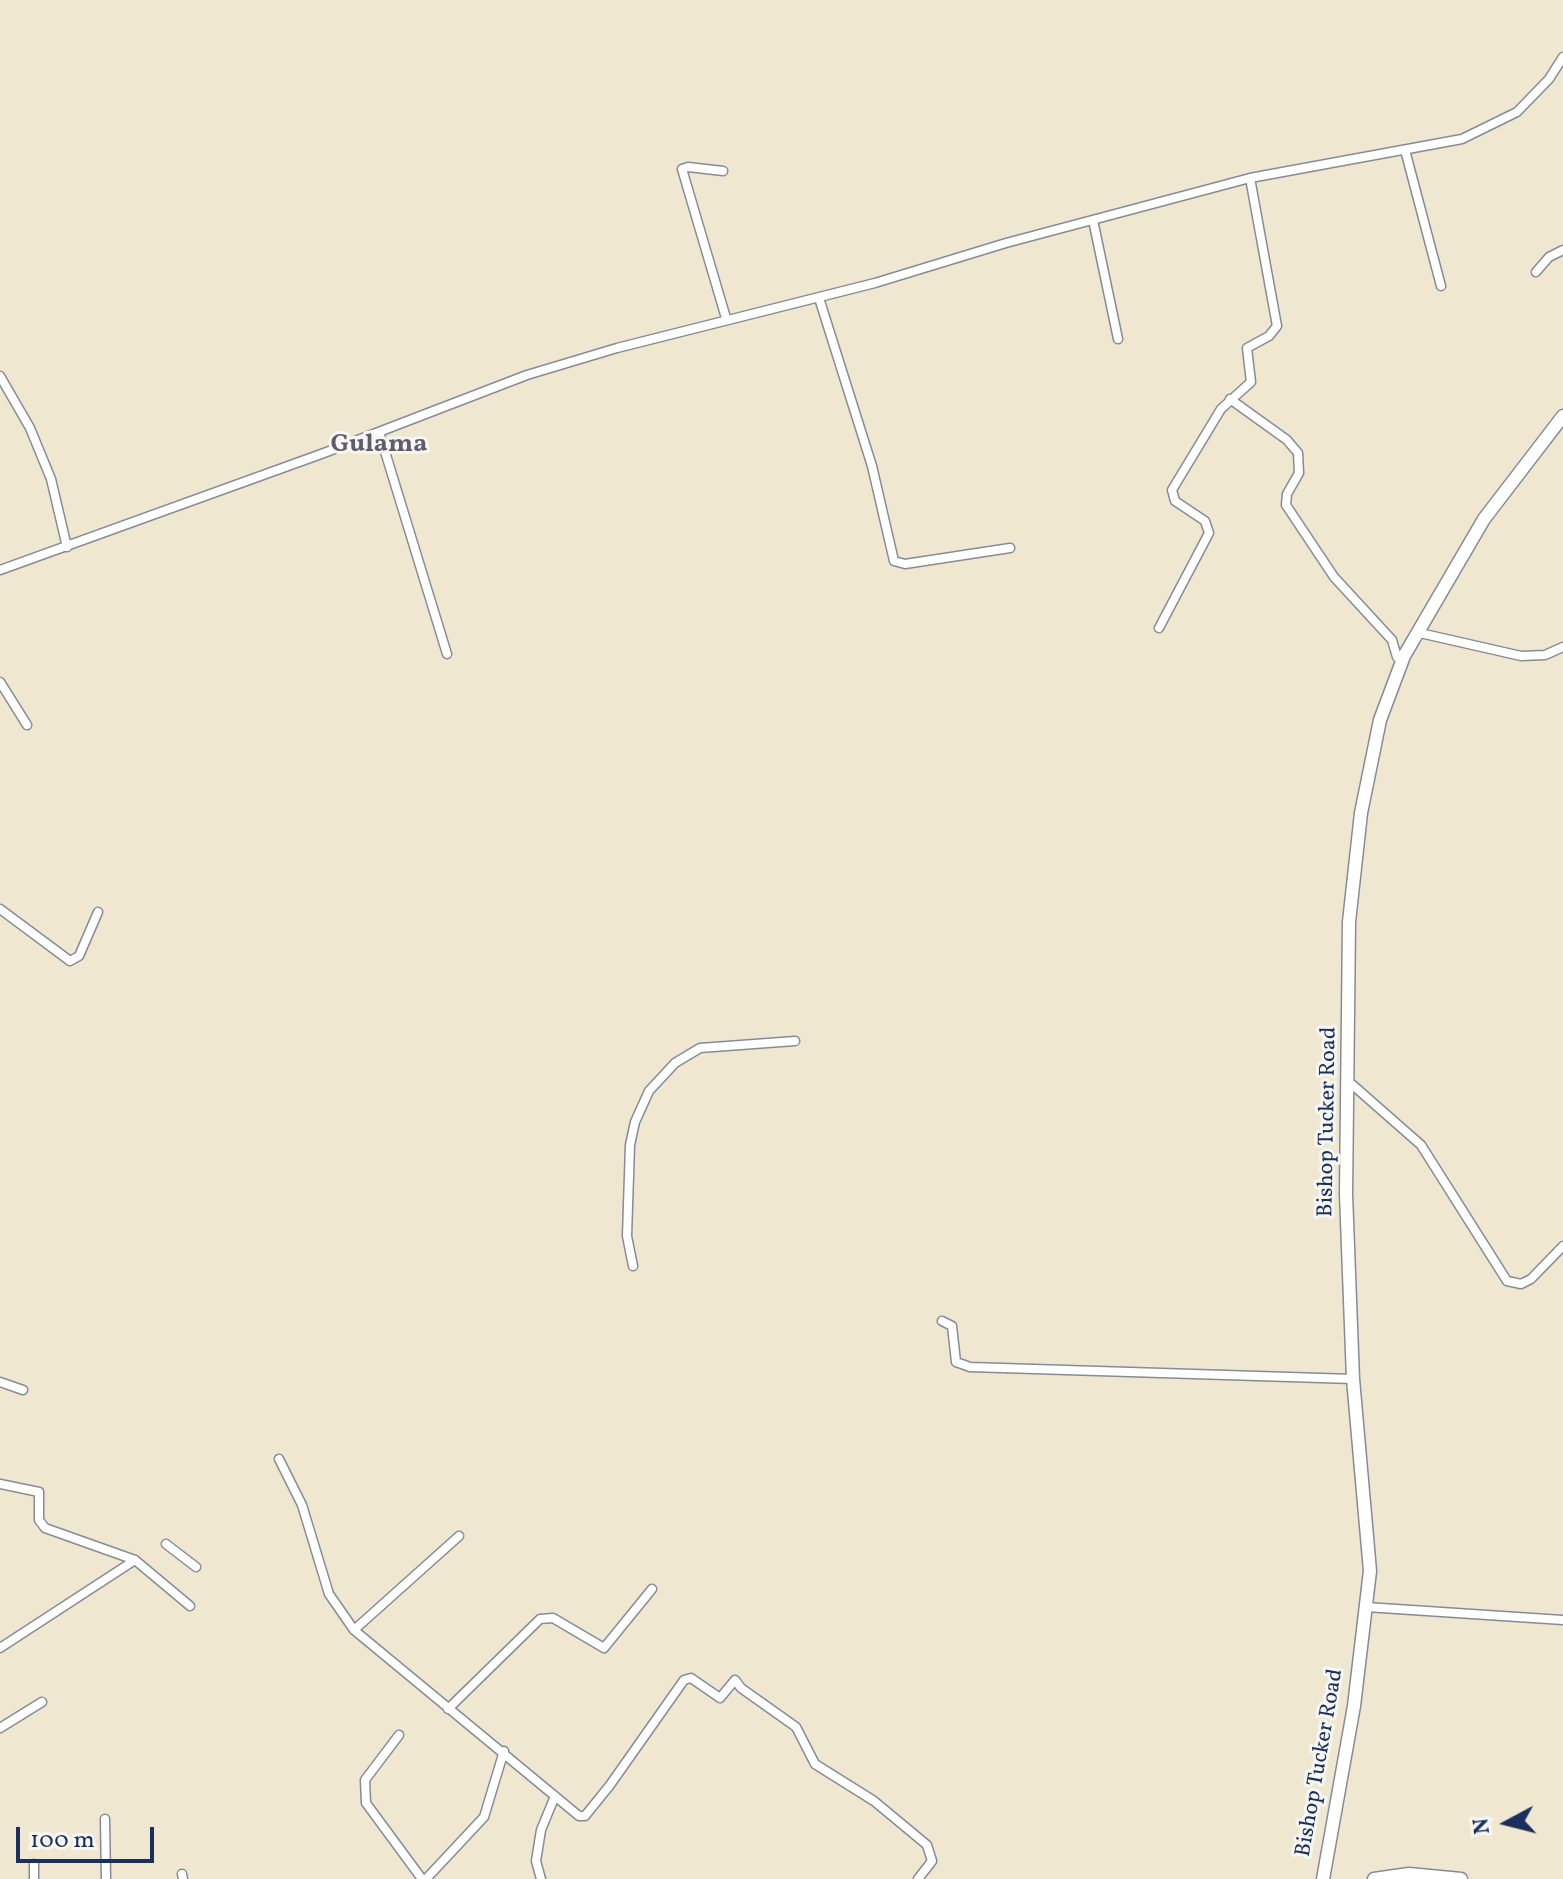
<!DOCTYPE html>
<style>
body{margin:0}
#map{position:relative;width:1563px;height:1879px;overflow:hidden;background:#efe7d0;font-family:Vollkorn,serif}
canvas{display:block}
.north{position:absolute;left:1467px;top:1783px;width:80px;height:80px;-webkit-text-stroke:6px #f6f6f2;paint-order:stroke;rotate:263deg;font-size:22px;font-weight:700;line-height:32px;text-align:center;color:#1b2f5e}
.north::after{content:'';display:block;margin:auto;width:28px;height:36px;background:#1b2f5e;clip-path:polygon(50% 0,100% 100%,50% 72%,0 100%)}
.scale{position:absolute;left:16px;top:1827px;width:138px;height:36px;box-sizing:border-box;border:4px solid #1b2f5e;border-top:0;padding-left:10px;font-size:24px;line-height:28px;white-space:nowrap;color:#1b2f5e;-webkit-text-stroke:6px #f6f6f2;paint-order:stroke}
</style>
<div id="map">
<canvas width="1563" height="1879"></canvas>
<div class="north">N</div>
<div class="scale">100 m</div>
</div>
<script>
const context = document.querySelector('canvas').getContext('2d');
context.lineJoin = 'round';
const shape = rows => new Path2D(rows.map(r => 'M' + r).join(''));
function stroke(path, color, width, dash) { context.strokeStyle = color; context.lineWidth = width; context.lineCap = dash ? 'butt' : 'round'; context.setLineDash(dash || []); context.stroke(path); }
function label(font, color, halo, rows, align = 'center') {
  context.font = font + ' Vollkorn,serif'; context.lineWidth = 6; context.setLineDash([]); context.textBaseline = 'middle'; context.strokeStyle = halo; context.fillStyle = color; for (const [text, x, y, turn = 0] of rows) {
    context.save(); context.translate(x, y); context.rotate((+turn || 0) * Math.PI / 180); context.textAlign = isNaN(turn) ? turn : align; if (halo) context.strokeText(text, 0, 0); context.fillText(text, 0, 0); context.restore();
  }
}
const minor = shape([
 [1405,150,1441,286],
 [723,171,688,167,682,169,726,318],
 [1093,220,1118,339],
 [1536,272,1549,257,1563,250],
 [819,298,872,466,894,561,905,564,1010,548],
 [0,376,30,428,51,479,67,547],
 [1230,399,1287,440,1298,453,1299,473,1287,494,1286,505,1334,577,1392,640,1397,657],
 [379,432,447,654],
 [0,570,324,453,527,375,617,348,875,283,1006,243,1250,178,1462,139,1517,112,1549,79,1563,57],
 [1159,628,1209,533,1205,521,1175,501,1172,490,1221,409,1251,382,1247,348,1269,336,1277,326,1250,178],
 [1420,633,1521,656,1545,655,1563,647],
 [0,682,27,725],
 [0,909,70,961,79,956,98,912],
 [1347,1080,1421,1145,1507,1281,1521,1284,1531,1279,1563,1246],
 [633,1266,627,1236,630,1145,635,1122,649,1091,675,1063,700,1048,795,1041],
 [942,1321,952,1326,956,1362,970,1367,1353,1379],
 [0,1382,23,1390],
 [279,1459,302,1505,329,1594,354,1630,579,1816,585,1816,610,1785,684,1680,691,1678,720,1698,735,1680,741,1688,796,1727,815,1764,874,1801,927,1845,932,1861,918,1879],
 [0,1484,39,1492,39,1520,45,1528,135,1560,190,1606],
 [166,1544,196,1567],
 [1366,1607,1563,1620],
 [354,1630,459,1536],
 [0,1648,135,1560],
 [448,1709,540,1619,553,1618,604,1648,652,1589],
 [0,1728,42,1702],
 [399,1735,365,1780,366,1803,422,1879],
 [105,1819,106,1879],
 [34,1864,34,1879],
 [182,1874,183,1879],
 [426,1879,484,1817,504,1751],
 [541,1879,536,1861,541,1830,555,1796]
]);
const secondary = shape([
 [1323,1879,1354,1706,1370,1571,1353,1379,1346,1194,1349,922,1361,813,1380,720,1404,656,1484,519,1563,416],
 [1374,1879,1409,1874,1461,1879]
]);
stroke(minor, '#858b97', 11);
stroke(secondary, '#858b97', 15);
stroke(minor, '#fff', 8);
stroke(secondary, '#fff', 12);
label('22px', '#1b2f5e', '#f6f6f2', [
 ["Bishop Tucker Road",1329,1122,-89],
 ["Bishop Tucker Road",1321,1763,-80]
]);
label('bold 26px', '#605d6b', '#f6f6f2', [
 ["Gulama",379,446]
]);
</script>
